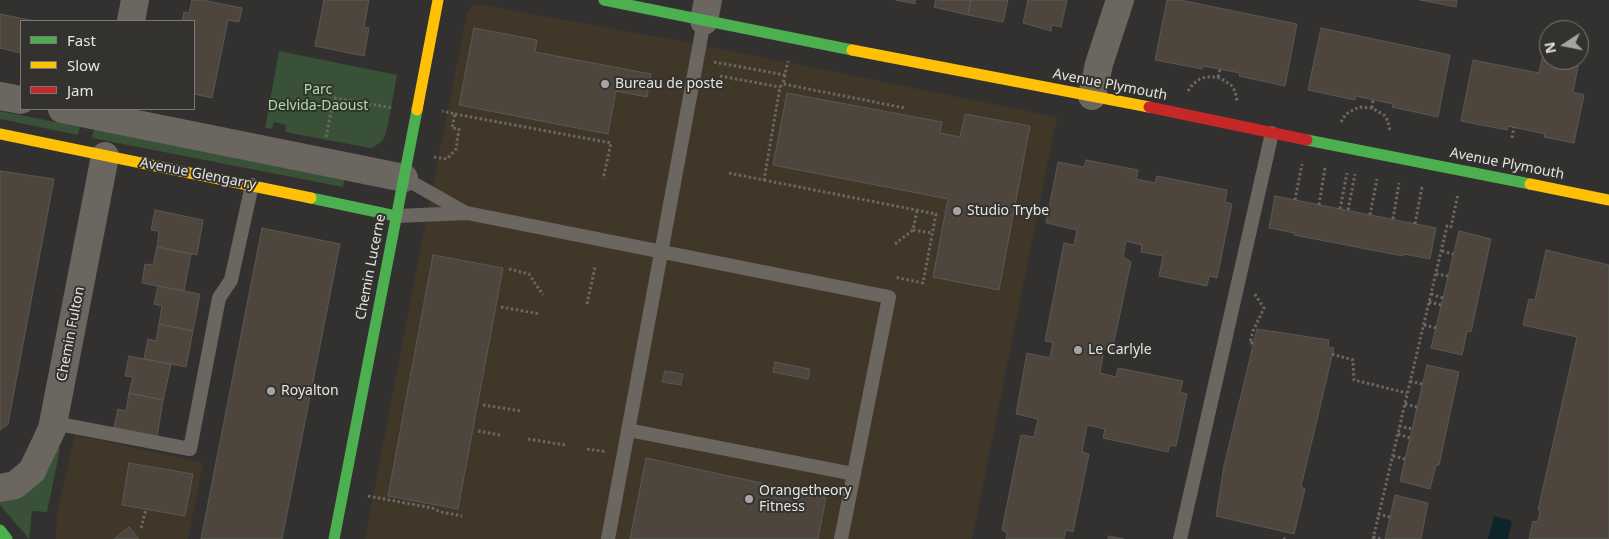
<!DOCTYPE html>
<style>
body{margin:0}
#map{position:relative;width:1609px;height:539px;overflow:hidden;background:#323130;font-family:"Noto Sans",sans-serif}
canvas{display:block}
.legend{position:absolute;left:20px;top:20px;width:175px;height:90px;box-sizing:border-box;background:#33322f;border:1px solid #7a7977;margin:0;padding:6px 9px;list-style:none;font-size:15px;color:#e5e4e2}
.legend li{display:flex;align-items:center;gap:10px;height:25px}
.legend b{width:25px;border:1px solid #7a7977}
.north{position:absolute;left:1539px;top:20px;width:50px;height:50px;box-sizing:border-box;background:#33322f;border:1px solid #7a7977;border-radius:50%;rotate:259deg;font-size:14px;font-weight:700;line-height:20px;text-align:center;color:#e5e4e2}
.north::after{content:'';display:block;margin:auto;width:18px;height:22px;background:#a6a5a4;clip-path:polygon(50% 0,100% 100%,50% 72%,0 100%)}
</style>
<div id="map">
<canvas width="1609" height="539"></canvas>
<ul class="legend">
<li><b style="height:6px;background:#4caf50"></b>Fast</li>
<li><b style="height:6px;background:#ffc107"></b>Slow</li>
<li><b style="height:6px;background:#c62828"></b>Jam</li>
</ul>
<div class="north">N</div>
</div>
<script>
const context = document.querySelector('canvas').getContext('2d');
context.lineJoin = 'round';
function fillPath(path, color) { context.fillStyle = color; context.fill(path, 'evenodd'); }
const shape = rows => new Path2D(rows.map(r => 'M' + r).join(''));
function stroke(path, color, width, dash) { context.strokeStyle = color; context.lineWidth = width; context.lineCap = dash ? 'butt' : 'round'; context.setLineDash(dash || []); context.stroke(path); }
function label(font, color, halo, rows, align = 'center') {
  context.font = font + ' "Noto Sans",sans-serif'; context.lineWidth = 4; context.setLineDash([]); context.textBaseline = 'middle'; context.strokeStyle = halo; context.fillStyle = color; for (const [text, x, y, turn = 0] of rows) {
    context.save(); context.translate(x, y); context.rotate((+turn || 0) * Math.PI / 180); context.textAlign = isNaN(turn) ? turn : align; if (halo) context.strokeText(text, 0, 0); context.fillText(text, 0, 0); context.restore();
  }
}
fillPath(shape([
 [482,5,686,42,1057,117,972,539,365,539,419,256,467,14,471,6],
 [75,435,203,463,188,539,139,539,129,527,114,539,56,539,57,513],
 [129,464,192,474,185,516,122,505]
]), '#403729');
fillPath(shape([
 [279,51,397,75,388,125,385,135,382,141,374,147,370,148,285,132,286,125,274,122,272,129,265,128],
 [0,111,80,127,78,135,0,119],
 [94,129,344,180,343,187,92,138],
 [54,445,60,449,47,512,32,511,29,539,0,505,0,501,10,500,22,495]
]), '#395136');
fillPath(shape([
 [1494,516,1512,521,1508,539,1488,539]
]), '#0d242a');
const building = shape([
 [192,0,202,0,242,8,239,22,228,20,212,98,194,94,194,21,182,21,184,12,189,13,192,0],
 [324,0,369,0,364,27,369,28,364,56,315,46,324,0],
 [896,0,915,0,915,4,896,0],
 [936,0,971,0,968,15,934,7,936,0],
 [971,0,1008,0,1003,22,968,15,971,0],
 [1028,0,1067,0,1061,27,1052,25,1051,31,1023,23,1028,0],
 [1167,0,1180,0,1297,24,1285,86,1239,76,1240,73,1203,66,1202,69,1155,60,1167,0],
 [1420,0,1457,0,1456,7,1420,0],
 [0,14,34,21,21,21,21,53,0,48,0,14],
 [474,28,537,40,535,52,651,74,647,97,616,91,608,134,459,105,474,28],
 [1321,28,1450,55,1438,117,1392,107,1393,104,1355,96,1355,100,1308,90,1321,28],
 [1544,49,1549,50,1549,60,1579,60,1580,57,1573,92,1584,95,1574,143,1544,137,1545,134,1508,126,1507,130,1461,121,1473,60,1539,73,1544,49],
 [787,93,942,122,940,133,960,137,965,114,1030,126,999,290,933,277,948,199,773,165,787,93],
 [1086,160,1138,170,1136,179,1155,183,1157,176,1227,190,1225,202,1232,204,1217,278,1209,276,1207,286,1159,276,1163,256,1141,252,1142,245,1126,241,1123,257,1131,262,1112,351,1104,349,1100,373,1116,377,1118,368,1183,381,1180,392,1187,394,1176,446,1170,445,1168,452,1103,438,1105,429,1087,425,1082,452,1089,454,1073,532,1066,530,1064,539,1006,539,1007,533,1002,530,1021,435,1034,437,1038,419,1016,414,1027,353,1050,358,1053,342,1045,341,1064,243,1074,245,1077,230,1046,223,1058,162,1084,167,1086,160],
 [0,171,54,179,8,424,0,430,0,171],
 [1275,196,1436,228,1430,259,1404,254,1403,256,1294,235,1295,233,1269,228,1275,196],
 [155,210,203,220,197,255,157,247,159,231,151,230,155,210],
 [262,228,340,244,282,539,201,539,262,228],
 [1459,231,1491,239,1471,332,1467,331,1462,355,1431,348,1459,231],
 [157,247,191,254,184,291,142,283,145,264,153,265,157,247],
 [1546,250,1609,265,1609,539,1529,539,1533,521,1538,522,1540,511,1538,510,1577,337,1523,325,1529,299,1535,300,1546,250],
 [433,255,503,268,458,509,388,496,433,255],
 [158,286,200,294,193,331,159,324,162,306,154,304,158,286],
 [159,324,193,331,186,367,144,359,148,339,156,341,159,324],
 [1257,329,1329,340,1328,347,1334,348,1301,487,1305,489,1294,534,1216,516,1224,466,1257,329],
 [129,356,171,364,163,400,129,393,133,377,125,376,129,356],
 [775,362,810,369,808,379,773,372,775,362],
 [1427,365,1459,372,1439,465,1436,465,1430,489,1400,481,1427,365],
 [665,371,683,374,681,385,662,382,665,371],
 [129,393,163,400,157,437,114,428,118,409,126,411,129,393],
 [646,458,826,497,818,539,630,539,646,458],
 [129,463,193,474,185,516,122,505,129,463],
 [1395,495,1428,503,1421,539,1385,539,1395,495],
 [129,527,139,539,114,539,129,527],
 [1109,536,1124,539,1108,539,1109,536]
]);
fillPath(building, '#4e463d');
stroke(building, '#585857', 1);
stroke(shape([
 [714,62,785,75,788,61],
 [785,75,783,84,905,108],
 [720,76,780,87],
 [1218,77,1220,69],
 [1188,91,1193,84,1200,79,1206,77,1214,77,1220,78,1231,85,1235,91,1237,101],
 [1372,108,1373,100],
 [455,114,611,143,603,179],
 [1341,122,1346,114,1353,110,1359,107,1372,108,1384,115,1388,121,1390,131],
 [326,137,334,98,393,108],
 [1512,138,1514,127],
 [434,157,447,159,456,149,459,129,452,128,455,114,442,111],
 [729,173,764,180,780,87,783,84],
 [764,180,936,214,923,283,894,277],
 [1295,200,1302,164],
 [1319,205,1325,168],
 [1340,209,1347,173],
 [1348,210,1355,174],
 [1370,215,1377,179],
 [1393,219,1399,183],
 [1415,224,1422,187],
 [913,230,932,233],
 [895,244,913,230,917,211],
 [1442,251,1453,254],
 [509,269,529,274,543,295],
 [1436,274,1448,276],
 [1431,294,1443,298],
 [1429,302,1441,305],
 [587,304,595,267],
 [501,307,540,314],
 [1424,325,1436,328],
 [1253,343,1250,343,1253,331,1264,308,1254,293],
 [1332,354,1353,360,1354,380,1407,393],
 [1410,381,1422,384],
 [1405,404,1417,407],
 [483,405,521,411],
 [1399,426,1412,429],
 [478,431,500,435],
 [1398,434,1410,438],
 [528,439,565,445],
 [587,449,607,452],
 [1393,456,1405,459],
 [368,496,432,508,441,512,462,516],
 [1378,514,1390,517],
 [141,528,146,509],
 [1373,537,1382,539],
 [1283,539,1287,539],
 [1373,539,1447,226,1451,227,1458,194]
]), '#6b6763', 3, [2.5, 2.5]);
stroke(shape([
 [404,178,466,213],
 [396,216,467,213,889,297,841,539],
 [54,423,190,449,219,298,231,280,252,185],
 [628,430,854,474],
 [608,539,704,21],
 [1180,539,1272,133]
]), '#6c6660', 14);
stroke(shape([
 [131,21,135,0],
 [704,21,708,0],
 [0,96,21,100],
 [1092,96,1099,64,1120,0],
 [62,109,404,178],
 [0,488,15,485,32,471,52,429,105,156]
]), '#6c6660', 28);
stroke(shape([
 [604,0,852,50],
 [1307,140,1530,184],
 [311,198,396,216],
 [0,530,7,539],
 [334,539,417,110]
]), '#4caf50', 11);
stroke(shape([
 [852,50,1149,107],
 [417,110,438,0],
 [0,134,311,198],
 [1530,184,1609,200]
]), '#ffc107', 11);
stroke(shape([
 [1149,107,1307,140]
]), '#c62828', 11);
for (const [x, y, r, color] of [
 [605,84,5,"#a6a5a4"],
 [957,211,5,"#a6a5a4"],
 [1078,350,5,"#a6a5a4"],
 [271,391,5,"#a6a5a4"],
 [749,499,5,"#a6a5a4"]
]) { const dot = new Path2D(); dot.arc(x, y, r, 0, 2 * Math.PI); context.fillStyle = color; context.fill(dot); stroke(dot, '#33322f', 2); }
label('14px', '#e5e4e2', '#33322f', [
 ["Bureau de poste",615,84],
 ["Studio Trybe",967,211],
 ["Le Carlyle",1088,350],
 ["Royalton",281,391],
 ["Orangetheory",759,491],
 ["Fitness",759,507]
], 'left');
label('14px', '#e5e4e2', '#33322f', [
 ["Avenue Plymouth",1110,85,11],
 ["Avenue Plymouth",1507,164,11],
 ["Avenue Glengarry",198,174,11],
 ["Chemin Lucerne",371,267,-79],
 ["Chemin Fulton",71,334,-79]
]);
label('14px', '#a4e39e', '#33322f', [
 ["Parc",318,90],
 ["Delvida-Daoust",318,106]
]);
</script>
